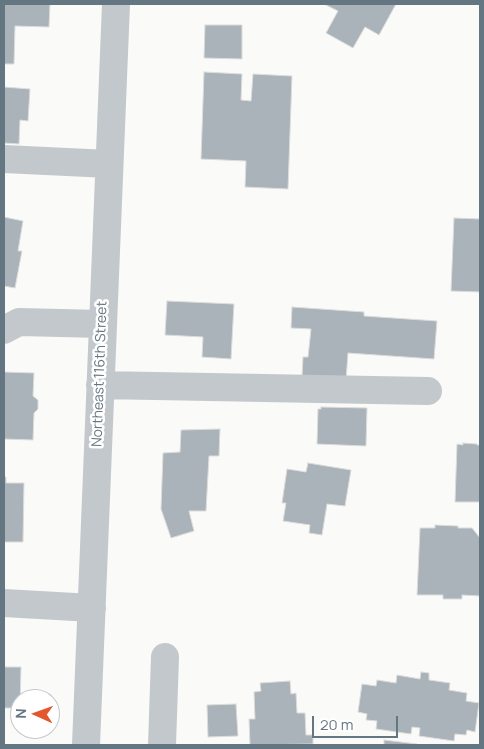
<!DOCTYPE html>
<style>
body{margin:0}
#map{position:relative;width:484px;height:749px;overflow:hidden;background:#fafaf8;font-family:Manrope,sans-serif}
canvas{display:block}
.frame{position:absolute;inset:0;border:5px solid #657683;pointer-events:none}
.north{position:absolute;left:10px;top:689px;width:50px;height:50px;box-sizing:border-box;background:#fff;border:1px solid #c1c8cd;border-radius:50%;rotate:272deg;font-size:14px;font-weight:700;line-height:20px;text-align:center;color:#657683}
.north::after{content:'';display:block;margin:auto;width:18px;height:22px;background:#e4572e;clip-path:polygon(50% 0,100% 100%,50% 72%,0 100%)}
.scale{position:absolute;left:312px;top:716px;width:86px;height:22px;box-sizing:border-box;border:2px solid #657683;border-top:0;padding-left:6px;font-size:15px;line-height:18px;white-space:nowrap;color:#657683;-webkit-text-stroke:4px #fff;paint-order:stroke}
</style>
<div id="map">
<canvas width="484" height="749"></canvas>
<div class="frame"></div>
<div class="north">N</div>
<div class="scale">20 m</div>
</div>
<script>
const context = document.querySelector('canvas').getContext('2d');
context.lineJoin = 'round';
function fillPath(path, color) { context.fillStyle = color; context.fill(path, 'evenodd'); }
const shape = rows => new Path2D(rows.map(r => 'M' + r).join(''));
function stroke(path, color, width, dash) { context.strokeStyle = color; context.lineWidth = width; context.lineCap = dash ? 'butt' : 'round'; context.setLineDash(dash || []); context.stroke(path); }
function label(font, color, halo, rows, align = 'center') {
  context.font = font + ' Manrope,sans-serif'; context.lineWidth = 5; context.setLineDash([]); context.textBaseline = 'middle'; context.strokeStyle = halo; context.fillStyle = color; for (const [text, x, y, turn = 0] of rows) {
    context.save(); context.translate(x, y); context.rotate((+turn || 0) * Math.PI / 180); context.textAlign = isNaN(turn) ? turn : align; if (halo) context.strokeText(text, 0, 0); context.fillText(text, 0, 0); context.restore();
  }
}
const building = shape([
 [4,4,50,4,49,27,15,26,14,64,4,64,4,4],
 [324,4,396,4,379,35,365,27,353,48,326,33,338,11,324,4],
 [205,25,242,25,242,59,204,58,205,25],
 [204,72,242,74,241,100,251,101,253,74,292,76,288,189,245,187,246,161,201,159,204,72],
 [4,87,30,89,28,121,20,120,19,144,4,143,4,87],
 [4,217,23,221,18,251,22,251,15,288,4,286,4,217],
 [454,218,480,219,480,292,451,291,454,218],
 [167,301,234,304,231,359,202,357,203,337,165,335,167,301],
 [292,307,364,312,364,316,437,321,434,359,348,353,346,380,302,377,303,357,308,357,311,329,291,328,292,307],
 [4,372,34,373,33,396,38,400,38,409,34,413,33,440,4,439,4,372],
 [321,407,367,408,366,446,317,444,318,409,321,409,321,407],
 [220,429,219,456,209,456,206,511,189,511,194,531,171,538,161,509,163,453,180,452,181,430,220,429],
 [463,443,477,444,477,445,480,445,480,502,455,502,457,444,463,445,463,443],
 [308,463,351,470,345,506,327,504,322,535,309,533,310,525,283,521,286,503,282,503,287,469,306,472,308,463],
 [4,477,6,477,6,483,24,483,23,542,4,542,4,477],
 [435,525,458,526,458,528,472,528,480,538,480,596,462,595,462,599,443,599,443,595,417,595,420,528,435,528,435,525],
 [4,667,21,667,20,708,4,708,4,667],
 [421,672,429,673,429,680,450,683,449,690,467,693,466,701,479,703,475,732,467,730,466,735,455,734,454,741,419,736,420,728,412,727,411,734,376,729,377,721,366,720,367,714,358,712,362,684,376,686,377,680,396,683,397,675,420,679,421,672],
 [290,681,291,694,296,693,297,713,305,713,306,735,313,735,313,744,250,745,249,719,255,719,254,692,261,691,260,683,290,681],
 [236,704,238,736,208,737,207,705,236,704],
 [384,740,417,744,417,745,384,745,384,740]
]);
fillPath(building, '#aab3b9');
stroke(building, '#dcdcda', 1);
stroke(shape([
 [4,159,109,164],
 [4,330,19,322,102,324],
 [100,385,428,391],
 [4,603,92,608],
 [86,745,116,4],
 [162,745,165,657]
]), '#c3c8cc', 28);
label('14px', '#657683', '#fff', [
 ["Northeast 116th Street",100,374,-88]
]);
</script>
